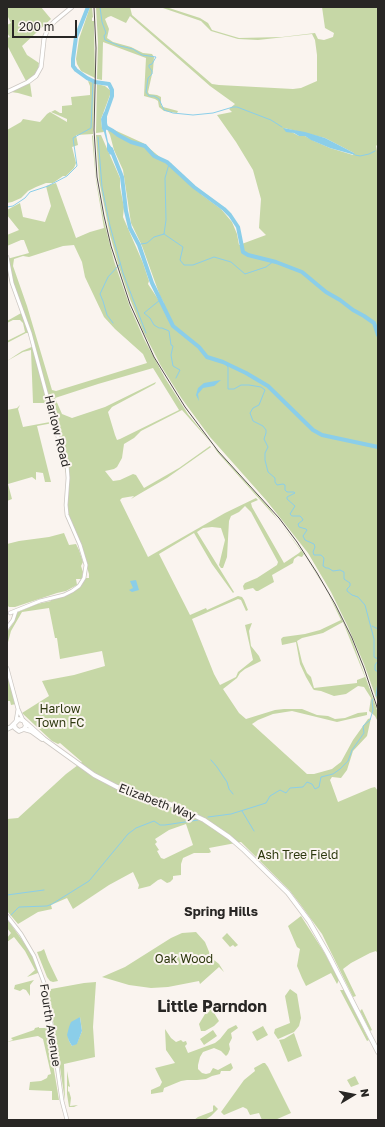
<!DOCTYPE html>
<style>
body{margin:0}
#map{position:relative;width:385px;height:1127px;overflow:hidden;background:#faf4ef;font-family:"Golos Text",sans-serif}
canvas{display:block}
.frame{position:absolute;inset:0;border:8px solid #282624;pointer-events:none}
.north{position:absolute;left:333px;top:1075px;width:40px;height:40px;-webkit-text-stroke:3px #faf4ef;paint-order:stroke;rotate:80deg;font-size:11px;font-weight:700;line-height:16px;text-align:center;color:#282624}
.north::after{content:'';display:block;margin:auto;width:14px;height:18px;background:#282624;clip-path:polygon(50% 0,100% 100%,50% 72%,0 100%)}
.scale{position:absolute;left:12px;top:20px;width:65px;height:18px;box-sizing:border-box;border:2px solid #282624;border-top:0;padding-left:5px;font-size:12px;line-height:14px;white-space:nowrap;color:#282624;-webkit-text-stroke:3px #faf4ef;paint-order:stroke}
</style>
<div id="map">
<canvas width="385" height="1127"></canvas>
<div class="frame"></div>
<div class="north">N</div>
<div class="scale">200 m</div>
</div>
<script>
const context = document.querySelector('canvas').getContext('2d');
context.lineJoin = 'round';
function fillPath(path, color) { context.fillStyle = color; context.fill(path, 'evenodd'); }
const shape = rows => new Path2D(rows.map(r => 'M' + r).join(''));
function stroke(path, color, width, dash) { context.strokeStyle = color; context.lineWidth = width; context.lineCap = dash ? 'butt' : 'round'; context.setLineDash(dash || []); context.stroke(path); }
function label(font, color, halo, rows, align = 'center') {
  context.font = font + ' "Golos Text",sans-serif'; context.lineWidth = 4; context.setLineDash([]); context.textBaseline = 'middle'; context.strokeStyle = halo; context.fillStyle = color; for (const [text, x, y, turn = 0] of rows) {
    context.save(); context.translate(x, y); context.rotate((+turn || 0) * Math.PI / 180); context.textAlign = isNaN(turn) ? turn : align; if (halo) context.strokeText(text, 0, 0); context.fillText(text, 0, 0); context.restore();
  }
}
fillPath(shape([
 [7,7,41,7,51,19,22,46,27,55,39,63,38,71,33,77,26,81,7,45,7,38,10,37,7,33,7,25,11,23,7,15],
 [90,7,92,7,93,17,92,18,92,21,94,21,94,27,95,78,81,71,77,64,76,59,79,39],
 [96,7,130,7,132,15,212,84,219,85,293,89,301,88,317,81,317,55,315,40,312,34,258,40,238,39,211,31,201,21,160,7,166,7,200,18,208,23,212,30,239,38,282,37,315,33,318,39,324,40,333,37,334,33,325,28,322,7,378,7,378,144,376,146,378,156,378,703,364,664,348,627,331,592,308,553,266,500,210,437,182,399,161,366,143,331,130,299,119,267,110,235,99,180,96,135,101,135,120,178,120,187,124,207,123,217,143,263,149,281,148,284,160,302,164,303,160,296,142,246,131,223,123,170,114,150,110,135,108,131,110,128,143,143,161,158,172,164,171,167,202,195,221,209,232,222,237,234,239,245,266,235,259,228,261,199,253,170,236,142,217,115,232,112,229,109,235,104,210,86,130,16,126,23,111,16,108,17,105,19,109,29,107,38,113,42,131,47,143,53,152,54,154,57,153,70,148,92,149,94,157,95,161,97,161,105,163,107,178,111,177,113,164,111,159,107,158,101,155,99,144,96,146,58,103,42,102,80,97,79,98,43],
 [284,128,325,138,354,153,353,155,330,148,314,141,305,136,299,136],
 [88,81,94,83,93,134,76,135,78,145,72,147,76,163,74,168,66,176,63,176,53,183,46,183,36,187,28,191,21,198,12,202,7,203,7,130,21,122,23,119,40,122,47,114,50,112,67,122,67,119,51,112,55,110,60,113,62,113,62,106,72,105,71,97,90,95,90,86],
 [30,83,32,97,18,93,11,92],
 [97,84,105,86,110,90,110,95,101,119,102,128,104,132,96,133],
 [93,135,96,179,104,221,114,261,130,307,144,339,165,378,188,414,213,445,182,410,141,431,134,438,124,444,122,458,117,467,114,469,105,471,113,481,120,480,133,474,136,475,144,488,179,468,210,446,211,447,167,478,141,493,131,499,134,496,122,498,120,500,148,557,225,513,256,498,258,500,251,503,252,507,284,563,299,553,301,551,279,521,218,453,213,446,269,508,304,554,302,557,298,556,294,559,293,563,272,575,274,582,258,591,256,591,253,588,244,590,243,586,245,583,257,578,277,565,278,562,251,512,245,506,239,512,231,516,229,521,227,557,223,568,221,568,219,565,225,540,221,528,212,527,203,528,197,532,234,592,233,593,212,564,194,533,159,554,190,615,206,608,207,610,238,596,242,597,244,600,248,610,246,611,241,600,238,599,192,619,214,674,220,685,236,677,238,672,253,660,245,625,252,623,249,631,251,646,259,656,261,661,245,669,240,673,237,678,223,689,239,713,246,719,275,710,284,709,302,709,317,715,328,716,335,719,345,718,358,713,367,712,367,715,337,722,292,711,273,714,258,720,252,724,307,774,314,774,332,769,337,765,341,762,353,740,368,719,371,718,367,736,353,751,347,770,341,778,332,777,330,780,338,802,371,788,375,787,378,791,378,954,376,951,370,953,351,963,343,969,356,996,353,997,322,934,300,904,290,891,241,842,209,848,211,852,209,853,194,853,183,858,181,864,181,875,173,876,173,879,170,882,167,883,161,879,158,880,150,886,138,889,139,885,133,872,109,885,73,909,67,898,51,905,52,909,38,912,18,924,7,911,7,819,18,818,66,774,82,762,60,743,58,744,52,741,22,713,49,696,42,681,74,675,105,666,102,651,60,659,57,638,55,638,49,608,22,612,11,631,7,646,7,632,14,622,15,615,18,612,37,604,51,601,51,598,72,591,84,578,89,578,89,574,80,545,67,515,67,477,53,423,37,426,51,482,45,482,43,473,36,472,36,480,32,477,8,484,12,499,7,501,7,410,17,408,20,405,18,409,23,427,50,422,47,406,44,403,33,403,31,350,23,352,7,361,22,351,34,346,30,333,26,333,7,343,7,341,25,332,23,323,20,320,13,320,7,323,7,321,23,312,12,283,7,259,29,253,24,240,21,240,7,246,7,235,19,230,7,215,7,210,20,203,23,217,45,222,51,206,46,186,56,183,76,238,90,232,104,228,96,181,92,136],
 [74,245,82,262,85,277,104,317,115,329,143,354,147,363,56,391,52,390,27,306,13,266,14,259,23,256,29,257,63,246],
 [153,368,179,410,120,439,117,440,115,435,108,412,112,407,155,384,156,382,105,407,72,418,62,414,55,398,98,384],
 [186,824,193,845,164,859,161,858,157,851,159,850,155,844,157,842,155,839,169,830],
 [64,533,69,545,76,544,79,550,83,562,81,566,83,572,82,579,76,579,77,585,66,591,57,593,15,607,9,607,7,605,7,544,19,541,49,537],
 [305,556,318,576,328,593,340,615,352,640,373,698,378,713,378,722,375,716,369,711,371,698,364,687,358,686,346,694,334,696,321,691,314,690,313,689,306,677,300,664,296,642,282,645,281,639,283,637,305,634,320,630,341,620,327,591],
 [343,622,365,677,357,680,357,683,314,688,311,677,307,673,302,662,297,641,302,638,323,633],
 [7,668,16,704,11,705,10,701,7,701],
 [301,916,324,952,339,980,337,984,331,973,306,986,302,978,297,966,300,949,297,947,288,926],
 [7,919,30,951,38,971,38,973,27,977,35,970,25,951,14,937,7,942,7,938,11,933,7,928],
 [196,932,205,942,210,954,211,960,214,960,219,964,224,972,219,967,200,984,199,981,168,987,151,988,129,985,102,977,125,967,171,938,182,933],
 [227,933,238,945,235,947,233,945,230,947,222,938],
 [44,949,48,960,58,981,53,982,50,981,47,977,37,952,41,951],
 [34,980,30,985,30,996,26,990,23,989,20,991,14,989,15,985],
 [96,982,93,1027,95,1057,64,1064,65,1101,49,994,51,989,84,983],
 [80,1017,82,1031,77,1043,72,1046,69,1041,68,1035],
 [290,989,297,994,301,1018,299,1026,294,1032,278,1039,274,1033,275,1029,290,1023,285,996],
 [340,990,344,990,369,1040,367,1041],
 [210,1008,211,1008,219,1021,214,1026,205,1031,201,1031,199,1024,205,1014,209,1012],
 [362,1009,372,1030,370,1031,360,1011],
 [236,1025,238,1028,231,1033,232,1038,229,1044,230,1049,228,1054,226,1056,221,1051,214,1048,203,1052,200,1057,198,1065,198,1069,202,1073,206,1074,210,1073,213,1068,218,1070,231,1063,233,1068,230,1071,221,1071,220,1074,212,1076,206,1079,197,1080,187,1080,181,1081,164,1088,163,1092,151,1094,151,1090,160,1086,162,1082,155,1068,175,1063,166,1050,165,1029,171,1038,176,1042,181,1040,183,1042,186,1041,187,1044,185,1046,188,1053,215,1043,220,1039,228,1029],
 [263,1026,268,1035,257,1041,252,1032],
 [39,1027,39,1028,47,1028,59,1100,52,1100,52,1091,29,1090,30,1082,41,1081,47,1078,48,1075,51,1074,43,1039,38,1036,32,1037,7,1042,13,1040,11,1038,34,1030,35,1028],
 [213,1030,217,1036,204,1045,200,1039],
 [294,1033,302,1056,288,1062,279,1040,284,1039],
 [263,1063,265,1063,268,1067,291,1113,275,1120,262,1120,259,1113,250,1115,247,1109,243,1107,224,1115,221,1112,244,1080,255,1071,254,1068],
 [67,1071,70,1087,68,1086,68,1092,69,1091,71,1098,70,1106,78,1105,74,1107,69,1107,67,1094],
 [355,1076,359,1084,351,1087,347,1080],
 [214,1105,218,1109,211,1116,205,1120,194,1120,198,1117,211,1112,213,1111,213,1106]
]), '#c6d7a6');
fillPath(shape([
 [104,112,107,113,107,123,108,127,106,130,106,132,108,142,114,151,110,155,107,150,107,143,104,132,102,129,101,119],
 [283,128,305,132,325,138,354,153,355,155,330,148,311,140,305,136,299,136,294,133,286,132],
 [221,380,214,386,203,388,198,394,199,401,196,395,198,388,204,383],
 [136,580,139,590,132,592,129,590,133,588,130,581],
 [80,1017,82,1031,77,1044,72,1046,69,1041,67,1035,69,1027,71,1022]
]), '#8bcee9');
stroke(shape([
 [100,7,102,22,106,33,104,36,105,40,120,46,133,49,142,55,156,57,152,64,149,65,149,67,152,71,152,74,148,78,146,92,149,96,154,96,159,99,164,110,173,113,193,115,213,113,233,107,237,107,271,120,282,127],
 [98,137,102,187,110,226,123,273,146,333],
 [355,155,360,156,369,154,375,151],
 [7,207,13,206,25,198,30,192,48,186,67,176,77,166,73,138,91,128,93,81],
 [164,234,183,247,180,260,184,265,193,265,214,257,231,262,245,274,266,267,274,261],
 [141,244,147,243,154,237,164,234,166,220,165,178,169,164],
 [139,245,139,244],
 [160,300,144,313,150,318,154,325,159,328,162,328,169,331,171,345,173,346,171,355,173,366,180,370,176,378],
 [113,323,107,315,103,301,100,294,108,277,120,264],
 [223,362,228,367,228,389,234,389,241,385,249,385,261,387,265,390,259,405,253,408,250,413,253,421,263,426,266,430,266,433,264,439,268,447,265,453,265,460,268,472,275,478,275,482,277,485,283,484,285,485,285,490,287,492,294,492,295,493,287,497,287,499,295,506,290,514,292,516,300,516,302,518,303,520,298,524,299,527,306,529,307,530,303,536,305,540,314,544,315,547,313,552,314,555,321,555,324,558,323,566,326,568,328,568,333,571,340,570,344,572,344,579,350,583,350,586,347,589,347,591,352,595,358,597,365,605,374,639,374,657,378,659],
 [372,626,378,629],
 [378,661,375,665,375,670,378,672],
 [376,696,378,682],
 [211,760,217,767,227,782,229,789,233,794],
 [242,811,254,831],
 [208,817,231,814,266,803,270,796,280,790,286,793,290,788,303,787,307,782,312,784,315,789,319,787,321,777,333,774,340,769,348,761,352,750,364,733,363,726,370,720,373,710,372,701,373,699],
 [7,895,44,890],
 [11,915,19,907,47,906,52,904,89,881,128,834,136,828,154,821,160,825,165,825,198,820]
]), '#8bcee9', 1);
stroke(shape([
 [88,7,76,37,73,59,73,66,76,70,87,78,95,82,109,84,112,90,112,96,105,116],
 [104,126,113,131,118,135,131,142,145,146,154,156,167,162,194,187,224,209,230,215,238,227,243,252,248,255,276,262,302,272,326,292,340,300,353,310,364,316,374,323,378,335],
 [111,149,122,177,126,211,130,228,139,245,152,283,173,326,199,347,207,357,223,362,246,373,268,386,313,430,322,435,378,447]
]), '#8bcee9', 4);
const tertiary = shape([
 [7,257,12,283,30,333,58,437,65,456,67,465,68,478,66,505,67,515,80,545,86,565,84,578,79,586,72,591,64,595,40,601,10,613],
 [7,628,13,620,16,611],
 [7,668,18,709,23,720],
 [16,721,18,709],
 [7,916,21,934,34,956,46,988,62,1101,67,1120]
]);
const secondary = shape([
 [7,92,28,82,36,76,41,67,44,39,48,28,55,21,72,7]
]);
const primary = shape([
 [25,722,44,739,94,775,117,787,172,805,204,820,229,837,244,850,288,893,309,921,328,954,378,1052],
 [7,729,11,727,19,719,24,721,26,726,24,729,19,731,15,728,14,724],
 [24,729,31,731,42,739]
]);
stroke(tertiary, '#ccc7c2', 4.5);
stroke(secondary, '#ccc7c2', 5);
stroke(primary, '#ccc7c2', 5.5);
stroke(tertiary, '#fff', 3);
stroke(secondary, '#fff', 3.5);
stroke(primary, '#fff', 4);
stroke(shape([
 [94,7,96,48,94,130,97,177,104,216,111,246,130,304,154,357,185,407,218,451,279,518,297,542,317,573,335,604,352,638,364,668,378,710]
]), '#53504d', 1);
label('12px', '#282624', '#faf4ef', [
 ["Harlow Road",57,431,76],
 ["Elizabeth Way",157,802,21],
 ["Fourth Avenue",50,1025,81]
]);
label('12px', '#2d380e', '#faf4ef', [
 ["Harlow",60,709],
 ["Town FC",60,723],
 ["Ash Tree Field",298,855],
 ["Oak Wood",184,959]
]);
label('bold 13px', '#282624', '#faf4ef', [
 ["Spring Hills",221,912]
]);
label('bold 16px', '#282624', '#faf4ef', [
 ["Little Parndon",212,1007]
]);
</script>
